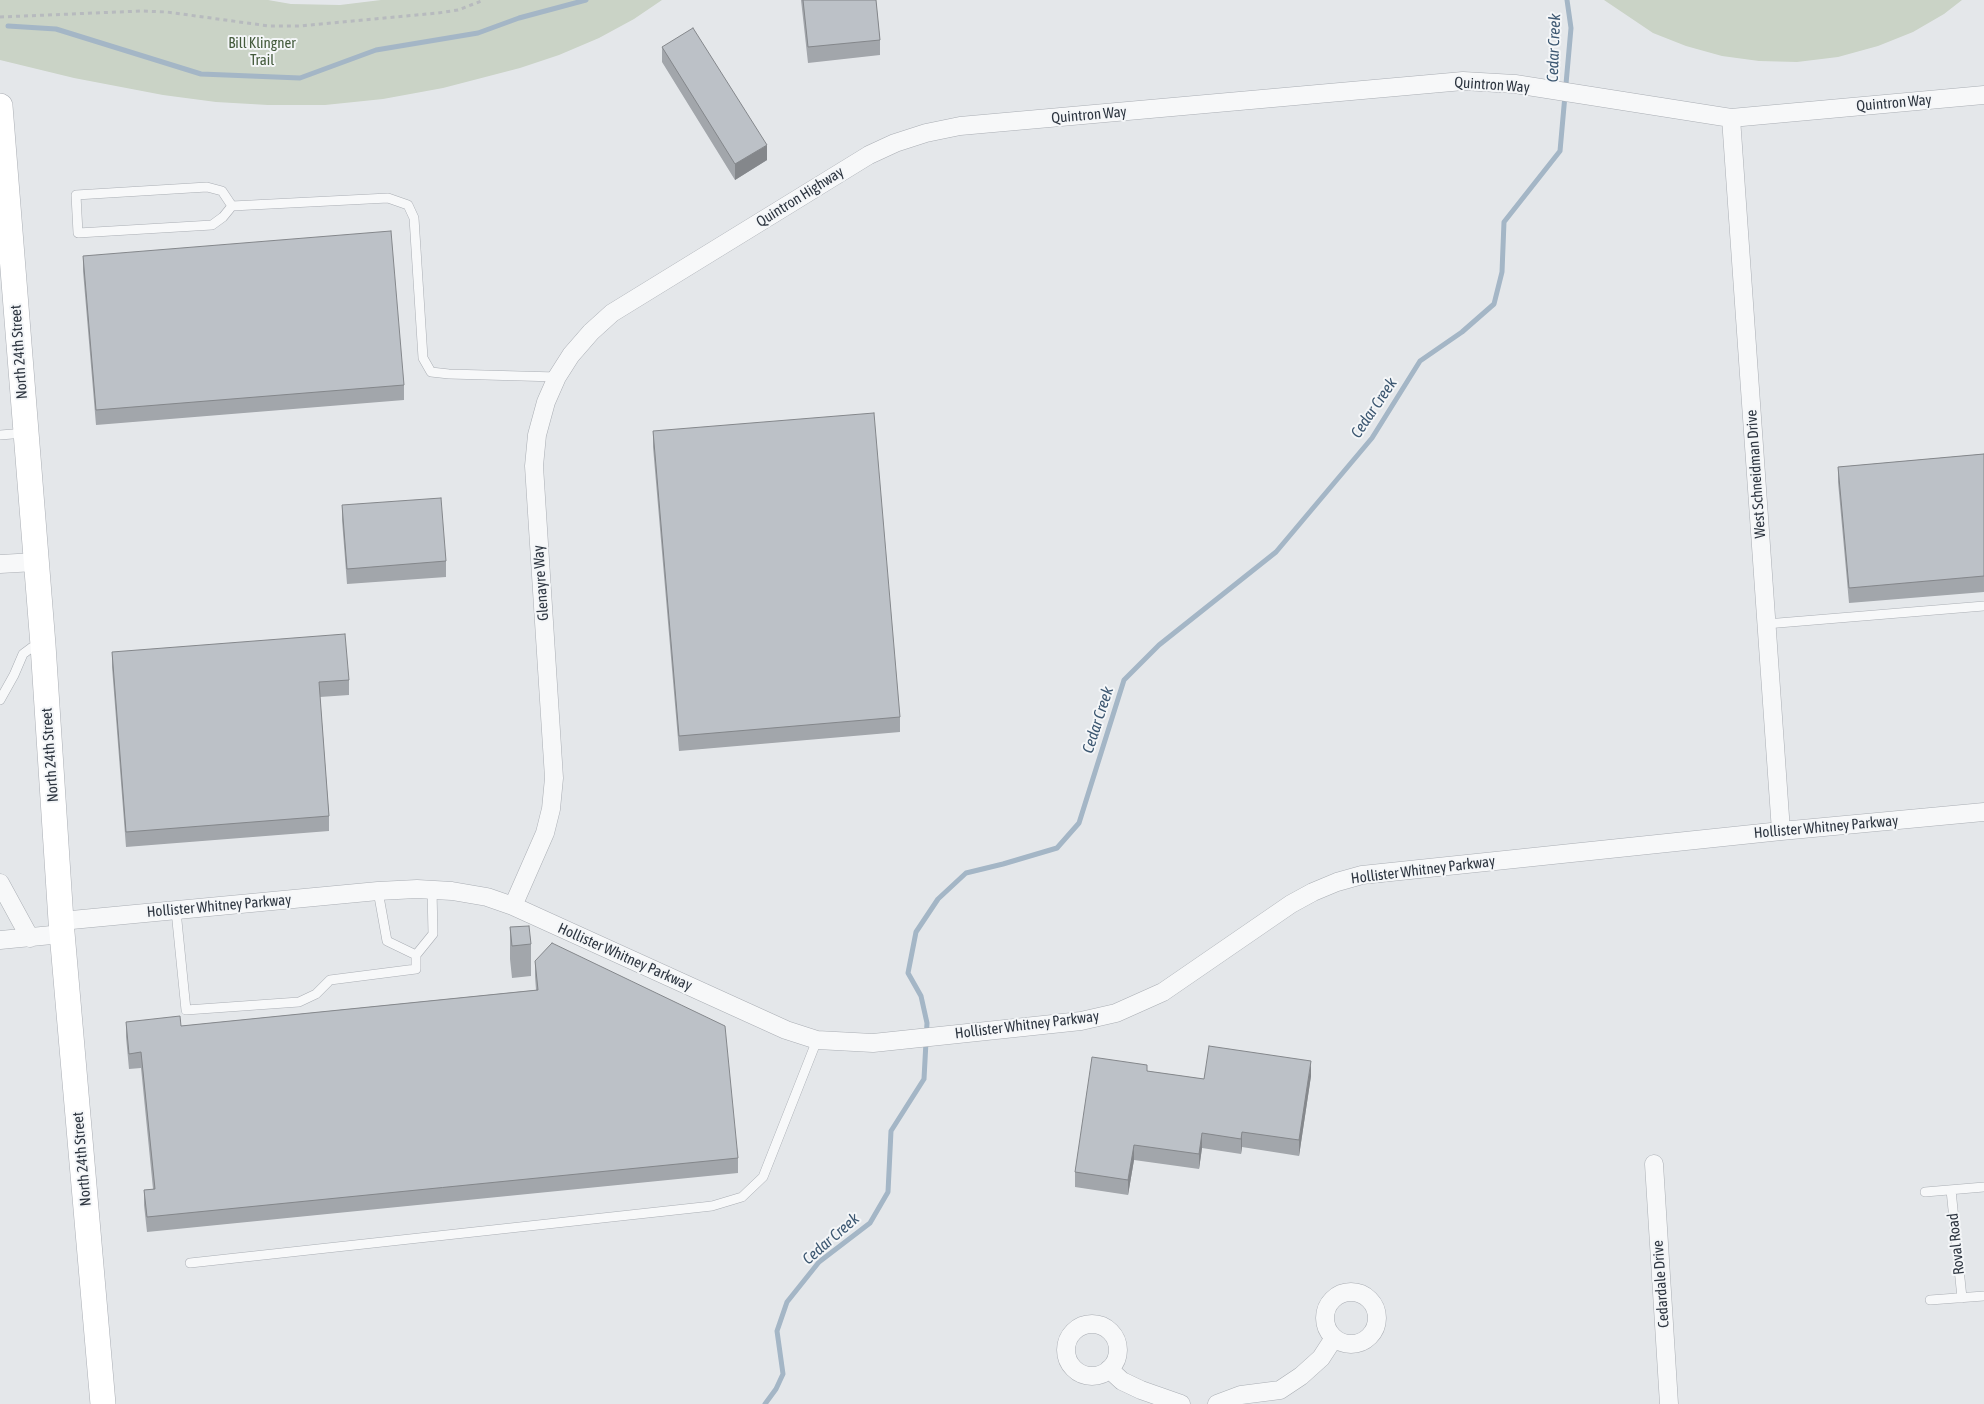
<!DOCTYPE html>
<style>
body{margin:0}
canvas{display:block;background:#e4e7ea}
</style>
<canvas width="1984" height="1404"></canvas>
<script>
const context = document.querySelector('canvas').getContext('2d');
context.lineJoin = 'round';
function fillPath(path, color) { context.fillStyle = color; context.fill(path, 'evenodd'); }
const shape = rows => new Path2D(rows.map(r => 'M' + r).join(''));
function stroke(path, color, width, dash) { context.strokeStyle = color; context.lineWidth = width; context.lineCap = dash ? 'butt' : 'round'; context.setLineDash(dash || []); context.stroke(path); }
function label(font, color, halo, rows, align = 'center') {
  context.font = font + ' "Asap Condensed",sans-serif'; context.lineWidth = 4; context.setLineDash([]); context.textBaseline = 'middle'; context.strokeStyle = halo; context.fillStyle = color; for (const [text, x, y, turn = 0] of rows) {
    context.save(); context.translate(x, y); context.rotate((+turn || 0) * Math.PI / 180); context.textAlign = isNaN(turn) ? turn : align; if (halo) context.strokeText(text, 0, 0); context.fillText(text, 0, 0); context.restore();
  }
}
fillPath(shape([
 [0,0,268,0,291,4,340,5,381,0,662,0,634,19,599,38,559,55,520,68,443,88,383,99,325,105,268,105,216,102,163,95,74,78,0,60],
 [1604,0,1962,0,1944,14,1913,32,1878,46,1838,57,1797,62,1759,61,1722,56,1686,46,1653,33]
]), '#cad3c6');
stroke(shape([
 [8,26,56,29,201,74,300,78,376,50,478,33,519,18,586,0],
 [765,1404,776,1389,783,1374,777,1331,787,1302,819,1262,870,1223,888,1192,891,1131,924,1079,927,1023,921,996,908,973,916,932,938,899,966,873,1003,864,1057,848,1079,823,1124,680,1159,645,1276,552,1372,438,1420,361,1462,332,1494,304,1502,272,1504,222,1560,151,1571,28,1567,0]
]), '#a4b6c6', 5);
const service = shape([
 [232,206,222,191,207,187,76,195,78,233,212,225,223,217,232,206,388,198,408,205,414,218,423,358,431,372,449,374,557,377],
 [0,435,25,433],
 [1766,624,1984,606],
 [0,700,14,675,23,654,31,648,41,646],
 [378,891,387,941,416,955],
 [176,911,186,1010,299,1002,316,994,330,980,416,969,416,955,433,934,432,890],
 [1951,1190,1962,1298],
 [1925,1192,1984,1187],
 [190,1263,712,1206,742,1197,763,1177,817,1040],
 [1930,1300,1984,1296]
]);
const minor = shape([
 [1731,118,1781,831],
 [0,564,35,562],
 [0,883,30,938],
 [513,906,545,833,551,809,554,778,534,466,537,435,546,402,557,377,571,355,591,332,612,313,869,155,895,143,926,133,960,126,1463,81,1515,84,1731,118,1984,95],
 [61,921,378,891,417,889,452,891,487,897,513,906,786,1030,817,1040,873,1043,1081,1021,1116,1013,1163,992,1291,904,1313,892,1337,882,1362,875,1781,831,1984,812],
 [0,940,62,934],
 [1654,1164,1669,1404],
 '1325 1318a26 26 0 1 1 52 0a26 26 0 1 1-52 0Z',
 '1066 1350a26 26 0 1 1 52 0a26 26 0 1 1-52 0Z',
 [1109,1369,1122,1381,1141,1390,1181,1404],
 [1217,1404,1241,1395,1280,1390,1301,1376,1321,1358,1334,1338]
]);
const secondary = shape([
 [0,106,43,645,61,921,103,1404]
]);
stroke(service, '#aaaeb4', 10);
stroke(minor, '#aaaeb4', 19);
stroke(secondary, '#aaaeb4', 26);
stroke(shape([
 [0,17,142,11,167,12,269,26,299,26,438,13,458,10,484,0]
]), '#b7babe', 3, [4, 4]);
stroke(service, '#f7f8f9', 9);
stroke(minor, '#f7f8f9', 18);
stroke(secondary, '#fff', 25);
fillPath(shape([
 [801,0,876,0,880,40,880,55,808,63],
 [662,47,767,160,735,180,662,62],
 [83,256,404,385,404,400,96,425,83,271],
 [653,431,900,717,900,732,679,751,653,447],
 [1984,454,1984,592,1849,603,1838,482,1838,467],
 [342,505,446,561,446,577,347,584,342,520],
 [112,652,349,680,349,695,320,697,329,816,329,831,126,847,112,667],
 [510,927,531,944,531,976,512,978,510,959],
 [535,961,738,1158,738,1173,147,1232,144,1205,144,1190,153,1189,141,1068,129,1069,126,1037,126,1022,181,1026,536,990,535,976],
 [1147,1071,1204,1079,1311,1076,1299,1156,1242,1147,1241,1154,1202,1148,1199,1169,1134,1160,1128,1195,1075,1187,1075,1172]
]), '#a2a6ab');
fillPath(shape([
 [767,145,767,160,735,180,735,164],
 [1311,1061,1311,1076,1299,1156,1299,1140],
 [1242,1132,1242,1147,1241,1154,1241,1139],
 [1202,1133,1202,1148,1199,1169,1199,1154],
 [1134,1145,1134,1160,1128,1195,1128,1180]
]), '#84878b');
const building = shape([
 [803,0,876,0,880,40,808,47,803,0],
 [693,28,767,145,735,164,662,47,693,28],
 [391,231,404,385,96,410,83,256,391,231],
 [874,413,900,717,679,736,653,431,874,413],
 [1984,454,1984,576,1849,588,1838,467,1984,454],
 [441,498,446,561,347,569,342,505,441,498],
 [345,634,349,680,319,682,329,816,126,832,112,652,345,634],
 [529,926,531,944,512,946,510,927,529,926],
 [552,943,725,1026,738,1158,147,1217,144,1190,155,1189,141,1052,129,1054,126,1022,180,1016,181,1026,538,990,535,961,552,943],
 [1209,1046,1311,1061,1299,1140,1242,1132,1241,1139,1202,1133,1199,1154,1134,1145,1128,1180,1075,1172,1092,1057,1147,1065,1147,1071,1204,1079,1209,1046]
]);
fillPath(building, '#bcc1c7');
stroke(building, '#84878b', 1);
label('15px', '#445b3c', '#f4f6f8', [
 ["Bill Klingner",262,43],
 ["Trail",262,60]
]);
label('15px', '#2e3641', '#f4f6f8', [
 ["Quintron Way",1492,85,4],
 ["Quintron Way",1894,103,-5],
 ["Quintron Way",1089,115,-5],
 ["Quintron Highway",800,197,-32],
 ["North 24th Street",19,352,-94],
 ["West Schneidman Drive",1756,474,-94],
 ["Glenayre Way",541,583,-94],
 ["North 24th Street",50,755,-94],
 ["Hollister Whitney Parkway",1826,827,-5],
 ["Hollister Whitney Parkway",1423,870,-7],
 ["Hollister Whitney Parkway",219,906,-5],
 ["Hollister Whitney Parkway",625,957,24],
 ["Hollister Whitney Parkway",1027,1025,-7],
 ["North 24th Street",82,1159,-95],
 ["Roval Road",1956,1244,-96],
 ["Cedardale Drive",1661,1284,-94]
]);
label('italic 16px', '#3c5771', '#f4f6f8', [
 ["Cedar Creek",1554,48,-88],
 ["Cedar Creek",1374,408,-56],
 ["Cedar Creek",1098,720,-72],
 ["Cedar Creek",831,1239,-41]
]);
</script>
